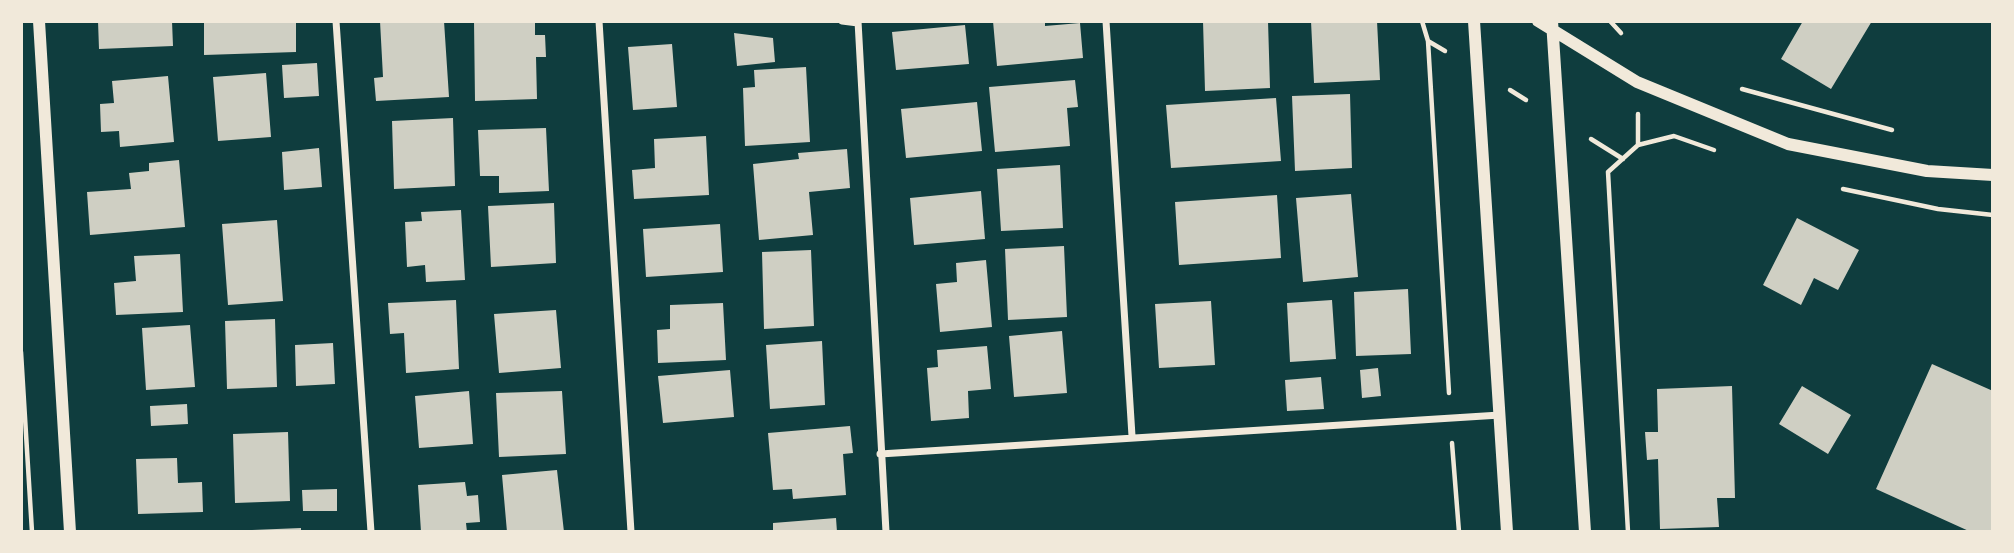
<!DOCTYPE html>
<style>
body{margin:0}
#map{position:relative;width:2014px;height:553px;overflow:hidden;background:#0f3d3e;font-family:"Noto Sans",sans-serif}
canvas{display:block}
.frame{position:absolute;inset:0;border:23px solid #f1e9da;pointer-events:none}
</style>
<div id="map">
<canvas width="2014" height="553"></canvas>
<div class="frame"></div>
</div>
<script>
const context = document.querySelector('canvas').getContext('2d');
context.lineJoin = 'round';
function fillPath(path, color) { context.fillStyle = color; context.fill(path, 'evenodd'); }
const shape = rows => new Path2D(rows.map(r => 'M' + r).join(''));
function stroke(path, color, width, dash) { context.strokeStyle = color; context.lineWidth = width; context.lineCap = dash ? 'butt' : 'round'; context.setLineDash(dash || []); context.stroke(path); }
fillPath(shape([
 [98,21,172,21,173,46,99,49],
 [204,21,296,21,296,52,204,55],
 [380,21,444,21,449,97,376,101,374,78,383,77],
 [474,21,535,21,535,35,545,35,546,57,536,57,537,99,475,101],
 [993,21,1045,21,1045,26,1080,23,1083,58,997,66],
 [1203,21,1268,21,1270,88,1205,91],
 [1311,21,1377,21,1380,80,1314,83],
 [1803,21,1872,21,1831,89,1781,59],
 [965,25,969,64,896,70,892,32],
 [734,33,773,38,775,62,737,66],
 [672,44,677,107,633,110,628,47],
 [317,63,319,96,284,98,282,65],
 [806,67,810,142,745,146,743,88,755,87,754,70],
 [266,73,271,137,218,141,213,77],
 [168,76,174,142,120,147,119,131,101,132,100,104,114,103,112,81],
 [1075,80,1078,107,1067,108,1070,146,995,152,989,87],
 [1350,94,1352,168,1295,171,1292,96],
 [1276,98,1281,161,1171,168,1166,105],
 [977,102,982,151,906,158,901,109],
 [453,118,455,186,394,189,392,121],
 [546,128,549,191,499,193,499,176,480,176,478,130],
 [706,136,709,195,634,199,632,170,655,168,654,139],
 [319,148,322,187,284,190,282,152],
 [847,149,850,188,809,192,813,235,759,240,753,164,799,159,798,153],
 [179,160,185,227,90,235,87,192,131,189,129,173,149,171,149,163],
 [1060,165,1063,228,1001,231,997,169],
 [981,191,985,239,914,245,910,198],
 [1351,194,1358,277,1303,282,1296,198],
 [1277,195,1281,258,1179,265,1175,202],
 [554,203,556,263,491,267,488,206],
 [461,210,465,280,426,282,425,265,407,267,405,222,422,221,421,212],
 [1797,218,1859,250,1838,290,1814,278,1801,305,1763,285],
 [277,220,283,301,228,305,222,224],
 [720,224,723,272,646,277,643,229],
 [1064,246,1067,317,1008,320,1005,249],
 [811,250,814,326,764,329,762,252],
 [180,254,183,312,116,315,114,283,136,281,134,256],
 [986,260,992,327,940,332,936,284,957,282,956,263],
 [1408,289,1411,354,1356,356,1354,292],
 [456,300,459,369,406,373,404,333,390,334,388,303],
 [1332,300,1336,359,1290,362,1287,303],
 [1211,301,1215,365,1159,368,1155,304],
 [723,303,726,360,658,363,657,330,670,329,670,305],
 [556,310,561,368,499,373,494,314],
 [275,319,277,387,227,389,225,321],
 [190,325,195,387,146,390,142,328],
 [1062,331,1067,393,1014,397,1009,336],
 [822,341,825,405,770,409,766,345],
 [333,343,335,384,296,386,295,345],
 [987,346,991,389,968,391,969,418,931,421,927,368,938,367,937,350],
 [1932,364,1993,391,1993,532,1971,532,1876,489],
 [1378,368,1381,396,1362,398,1360,370],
 [730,370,734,417,663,423,658,376],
 [1321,377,1324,409,1287,411,1285,380],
 [1732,386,1735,498,1717,498,1719,527,1660,529,1658,459,1647,460,1645,432,1658,432,1657,389],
 [1802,386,1851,415,1828,454,1779,424],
 [469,391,473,444,419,448,415,396],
 [562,391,566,454,499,457,496,393],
 [187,404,188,424,151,426,150,406],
 [850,426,853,453,843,454,846,495,793,499,792,489,773,490,768,433],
 [288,432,290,501,235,503,233,434],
 [177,458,178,483,202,482,203,512,138,514,136,459],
 [557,470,564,532,507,532,502,475],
 [465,482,467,496,478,495,480,522,466,523,467,532,421,532,418,485],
 [337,489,337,511,303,511,302,490],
 [836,518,837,532,773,532,773,523],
 [301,528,301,532,252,532,252,530]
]), '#cfcfc3');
stroke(shape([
 [1422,21,1428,41,1445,51],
 [1610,21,1621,33],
 [1428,41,1449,393],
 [1742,89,1892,130],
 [1510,90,1526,100],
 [1591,139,1623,159],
 [1638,145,1674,136,1714,150],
 [1843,189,1938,209,1993,215],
 [21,352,32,532],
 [1452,443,1459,532],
 [1628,532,1608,172,1638,145,1638,114]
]), '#f1e9da', 4.5);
stroke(shape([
 [336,21,371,532],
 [599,21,631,532],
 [842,21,858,23],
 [858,21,886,532],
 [1106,21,1132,436],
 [880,454,1500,415]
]), '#f1e9da', 7);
stroke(shape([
 [39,21,70,532],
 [1474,21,1507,532],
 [1538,21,1637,82,1788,144,1927,171,1993,175],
 [1552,21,1585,532]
]), '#f1e9da', 12);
</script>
